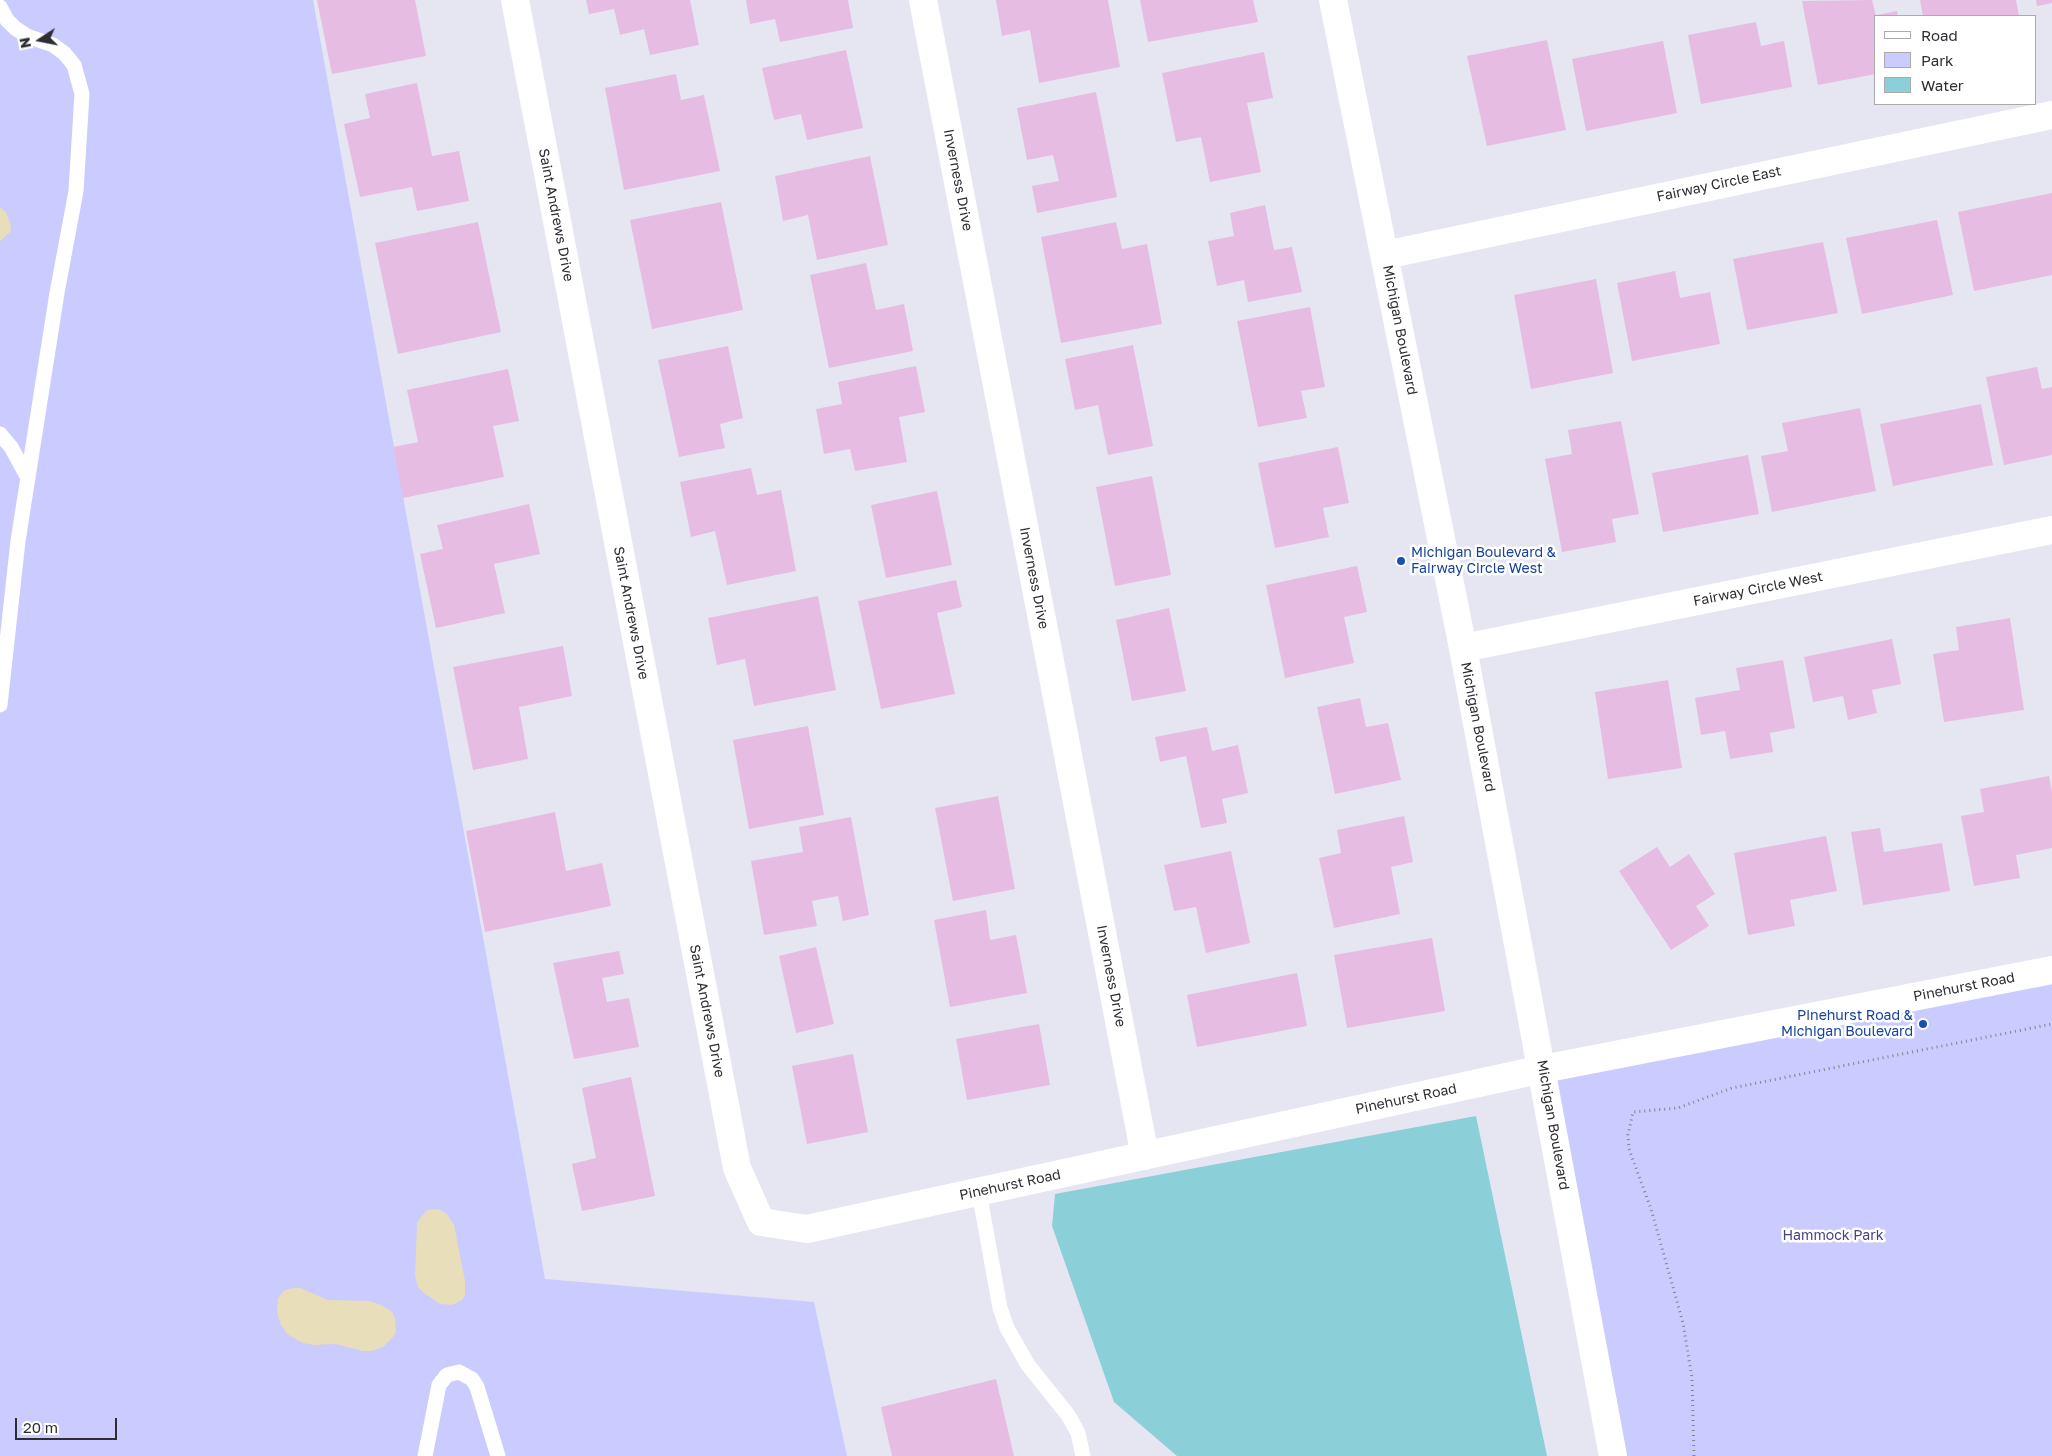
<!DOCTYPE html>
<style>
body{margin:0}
#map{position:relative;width:2052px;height:1456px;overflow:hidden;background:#e5e6f2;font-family:"Golos Text",sans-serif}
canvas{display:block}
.legend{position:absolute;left:1874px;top:15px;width:162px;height:90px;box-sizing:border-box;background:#fff;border:1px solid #ababad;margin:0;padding:6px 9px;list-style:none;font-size:15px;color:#2d2d32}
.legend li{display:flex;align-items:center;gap:10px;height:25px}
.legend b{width:25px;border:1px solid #ababad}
.north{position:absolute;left:15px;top:15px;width:50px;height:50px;-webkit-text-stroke:4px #fff;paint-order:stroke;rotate:259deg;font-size:14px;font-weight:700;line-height:20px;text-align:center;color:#2d2d32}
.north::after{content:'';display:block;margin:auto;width:18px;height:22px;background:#2d2d32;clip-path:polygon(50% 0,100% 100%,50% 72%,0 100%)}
.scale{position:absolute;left:15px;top:1418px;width:102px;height:22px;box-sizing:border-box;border:2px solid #2d2d32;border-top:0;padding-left:6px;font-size:15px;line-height:18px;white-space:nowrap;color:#2d2d32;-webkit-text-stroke:4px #fff;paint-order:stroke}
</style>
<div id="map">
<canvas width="2052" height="1456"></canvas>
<ul class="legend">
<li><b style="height:6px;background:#fff"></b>Road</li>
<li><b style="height:14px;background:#caccff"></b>Park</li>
<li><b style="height:14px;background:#8bd0d9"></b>Water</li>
</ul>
<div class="north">N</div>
<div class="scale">20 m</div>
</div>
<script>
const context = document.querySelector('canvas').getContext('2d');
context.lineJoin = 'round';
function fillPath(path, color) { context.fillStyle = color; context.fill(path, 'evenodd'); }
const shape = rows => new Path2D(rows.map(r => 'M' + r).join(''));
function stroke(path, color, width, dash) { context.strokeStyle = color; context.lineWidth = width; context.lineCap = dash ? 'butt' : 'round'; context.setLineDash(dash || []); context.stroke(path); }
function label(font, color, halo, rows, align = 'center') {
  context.font = font + ' "Golos Text",sans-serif'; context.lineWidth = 5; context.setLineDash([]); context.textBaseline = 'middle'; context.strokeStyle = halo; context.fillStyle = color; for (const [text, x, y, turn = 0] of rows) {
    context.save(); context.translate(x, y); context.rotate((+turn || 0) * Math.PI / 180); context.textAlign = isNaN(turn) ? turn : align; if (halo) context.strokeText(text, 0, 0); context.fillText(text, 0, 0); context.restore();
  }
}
fillPath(shape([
 [0,0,313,0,545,1279,814,1302,847,1456,0,1456],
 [2052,970,2052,1456,1615,1456,1543,1069]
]), '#caccff');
fillPath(shape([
 [0,207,6,212,11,226,10,232,0,241],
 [438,1209,447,1214,454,1225,465,1281,465,1295,462,1300,452,1305,440,1304,424,1293,418,1287,415,1276,417,1222,427,1210],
 [294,1288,300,1288,328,1300,369,1301,381,1305,392,1312,395,1318,396,1331,393,1337,383,1347,371,1351,363,1351,336,1344,314,1345,303,1343,287,1334,280,1323,277,1311,278,1299,281,1294,285,1290]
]), '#e8deb9');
fillPath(shape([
 [1476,1116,1547,1456,1177,1456,1114,1402,1052,1226,1055,1194]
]), '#8bd0d9');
fillPath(shape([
 [317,0,415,0,426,56,332,74],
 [586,0,690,0,699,45,650,55,644,29,620,35,614,9,589,14],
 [746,0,848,0,853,28,780,42,775,19,750,24],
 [996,0,1108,0,1120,67,1039,83,1030,30,1002,36],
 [1140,0,1253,0,1258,22,1148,42],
 [1872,0,1876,16,1876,74,1818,85,1802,1],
 [1920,0,2016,0,2019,16,1923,16],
 [2036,0,2052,0,2052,3,2037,6],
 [1897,11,1898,16,1878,16,1877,15],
 [1756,22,1761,46,1784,41,1792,87,1701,104,1688,35],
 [1547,40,1566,130,1487,146,1467,56],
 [1663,41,1677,113,1586,131,1572,59],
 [846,50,863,128,807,140,801,114,774,120,762,68],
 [1264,52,1273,98,1247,103,1261,172,1210,182,1201,137,1176,142,1162,73],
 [676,74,681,100,704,95,720,171,624,190,605,88],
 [417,83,432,156,459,151,469,201,417,211,412,187,360,197,344,124,370,118,365,94],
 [1096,92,1117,197,1037,213,1032,186,1059,181,1053,155,1027,160,1017,108],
 [870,156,888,245,817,260,808,215,783,221,775,176],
 [2052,193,2052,275,1974,291,1958,212],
 [721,202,743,310,652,329,630,220],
 [1265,205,1274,250,1292,247,1302,292,1248,302,1244,280,1217,286,1208,241,1234,236,1230,213],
 [1937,220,1953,295,1862,314,1846,238],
 [478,222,501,332,398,354,375,243],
 [1116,222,1122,249,1147,244,1162,324,1061,343,1041,237],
 [1823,242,1838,313,1747,330,1733,259],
 [866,263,876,310,904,304,913,351,829,368,810,275],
 [1675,271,1680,298,1710,292,1720,344,1632,361,1617,283],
 [1596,279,1613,373,1531,389,1514,295],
 [1310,307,1325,387,1301,391,1307,418,1258,427,1237,321],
 [1133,345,1153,446,1108,455,1098,405,1075,410,1065,359],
 [728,346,743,418,720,424,725,448,679,457,658,360],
 [916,366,925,412,899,417,907,462,855,471,850,449,824,454,816,409,842,404,838,382],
 [2037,367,2042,389,2052,387,2052,455,2004,465,1986,377],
 [508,369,519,421,493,426,504,477,403,498,393,447,418,442,407,390],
 [1981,404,1993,465,1893,486,1880,424],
 [1860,408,1876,491,1772,512,1761,456,1788,451,1782,423],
 [1621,421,1639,514,1612,519,1616,542,1562,552,1545,459,1572,454,1568,430],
 [1338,447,1349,503,1323,508,1329,537,1275,548,1258,463],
 [1748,455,1759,514,1663,532,1652,473],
 [751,468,757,495,781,490,796,571,727,585,715,531,691,537,680,482],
 [1152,476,1171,575,1115,586,1096,487],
 [937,491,952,565,886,578,871,505],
 [529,504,540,554,494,564,505,613,436,628,420,554,443,549,437,525],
 [1357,566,1367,612,1344,617,1354,663,1285,678,1266,585],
 [956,580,962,607,937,613,955,694,881,709,858,601],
 [818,596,836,690,754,706,745,659,717,665,708,618],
 [1169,608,1186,691,1132,701,1116,620],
 [2010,618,2024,710,1944,722,1933,654,1959,650,1956,627],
 [1892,639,1901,684,1872,690,1877,713,1848,720,1843,696,1813,702,1804,657],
 [563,646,572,696,519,707,528,759,473,770,453,667],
 [1783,660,1795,728,1770,733,1773,752,1730,759,1725,731,1701,735,1695,698,1740,690,1736,668],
 [1668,680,1682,768,1608,779,1595,692],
 [1360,698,1366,727,1388,723,1401,780,1335,794,1317,707],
 [808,726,824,815,749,829,733,740],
 [1207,727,1212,751,1238,745,1248,793,1222,799,1227,823,1201,828,1186,756,1160,762,1155,737],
 [2049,776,2052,792,2052,848,2016,855,2020,878,1974,886,1961,816,1984,812,1980,789],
 [998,796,1015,889,953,901,935,808],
 [555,812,566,871,602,863,611,906,485,932,466,831],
 [1404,816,1413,862,1391,867,1400,914,1334,928,1319,858,1341,853,1337,830],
 [851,817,869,915,843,921,838,896,812,901,817,926,764,935,751,861,803,852,799,827],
 [1880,828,1884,852,1942,843,1950,891,1863,905,1851,832],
 [1826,836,1837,891,1790,900,1795,926,1748,935,1734,853],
 [1657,847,1670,867,1689,854,1715,894,1696,906,1709,926,1671,950,1619,871],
 [1231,851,1250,943,1206,953,1196,907,1174,911,1164,865],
 [986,910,990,940,1016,935,1027,993,950,1007,934,920],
 [1432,938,1445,1011,1347,1028,1334,955],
 [816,947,834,1024,796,1033,779,956],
 [619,951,624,974,602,978,607,1002,629,998,639,1047,574,1059,553,963],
 [1297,973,1307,1026,1197,1047,1187,995],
 [1039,1024,1050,1085,967,1100,956,1039],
 [853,1054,868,1132,807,1144,792,1066],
 [631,1077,655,1196,582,1211,572,1164,596,1158,582,1088],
 [996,1379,1014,1456,892,1456,881,1407]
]), '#e7bce2');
stroke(shape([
 [1694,1456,1692,1378,1683,1323,1651,1209,1629,1149,1628,1135,1633,1112,1678,1108,1732,1088,2052,1024]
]), '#84848c', 3, [1, 4]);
stroke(shape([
 [0,7,7,20,15,28,27,36,53,45,64,53,74,65,82,94,76,191,57,293,18,541,0,705],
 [0,434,11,447,28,478],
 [979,1192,1000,1308,1007,1328,1028,1365,1068,1415,1078,1433,1083,1456],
 [425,1456,439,1385,447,1375,459,1372,472,1379,477,1387,498,1456]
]), '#fff', 15);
stroke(shape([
 [515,0,737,1168,761,1222,807,1229,1543,1069],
 [923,0,1145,1156],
 [1385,255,2052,115],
 [1463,648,2052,530]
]), '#fff', 28);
stroke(shape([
 [1333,0,1463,648,1613,1456],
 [1543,1069,2052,970]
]), '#fff', 28);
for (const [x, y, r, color] of [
 [1401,561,5,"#1a4fb4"],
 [1923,1024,5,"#1a4fb4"]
]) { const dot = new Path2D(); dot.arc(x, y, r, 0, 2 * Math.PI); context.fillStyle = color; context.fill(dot); stroke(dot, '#fff', 2); }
label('14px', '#2d2d32', '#fff', [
 ["Inverness Drive",958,180,79],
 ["Fairway Circle East",1719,184,-12],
 ["Saint Andrews Drive",556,215,79],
 ["Michigan Boulevard",1400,330,79],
 ["Inverness Drive",1034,578,79],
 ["Fairway Circle West",1758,589,-11],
 ["Saint Andrews Drive",631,613,79],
 ["Michigan Boulevard",1478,727,79],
 ["Inverness Drive",1111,976,79],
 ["Pinehurst Road",1964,987,-11],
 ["Saint Andrews Drive",707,1011,79],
 ["Pinehurst Road",1406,1099,-12],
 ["Michigan Boulevard",1553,1125,80],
 ["Pinehurst Road",1010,1185,-12]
]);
label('14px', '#164399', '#fff', [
 ["Michigan Boulevard &",1411,553],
 ["Fairway Circle West",1411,569],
 ["Pinehurst Road &",1913,1016,"right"],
 ["Michigan Boulevard",1913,1032,"right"]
], 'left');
label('14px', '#454380', '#fff', [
 ["Hammock Park",1833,1236]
]);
</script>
